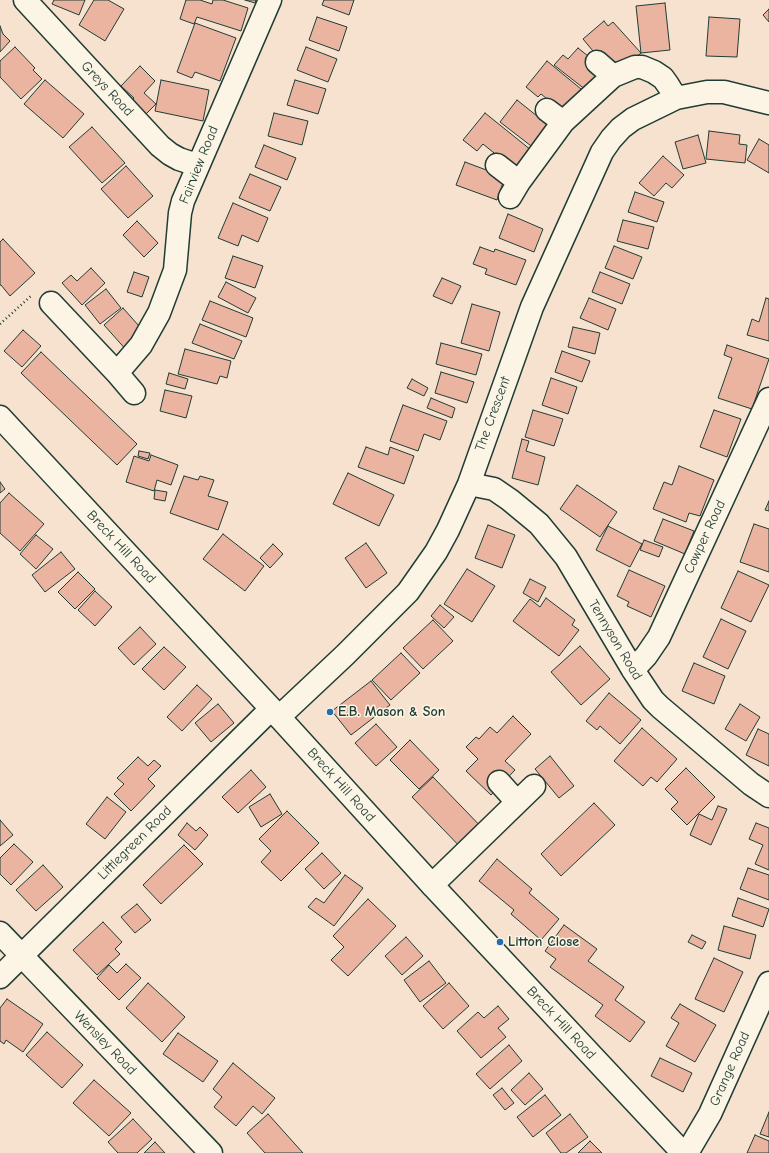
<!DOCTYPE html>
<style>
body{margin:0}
canvas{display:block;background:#f7e2d0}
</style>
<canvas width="769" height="1153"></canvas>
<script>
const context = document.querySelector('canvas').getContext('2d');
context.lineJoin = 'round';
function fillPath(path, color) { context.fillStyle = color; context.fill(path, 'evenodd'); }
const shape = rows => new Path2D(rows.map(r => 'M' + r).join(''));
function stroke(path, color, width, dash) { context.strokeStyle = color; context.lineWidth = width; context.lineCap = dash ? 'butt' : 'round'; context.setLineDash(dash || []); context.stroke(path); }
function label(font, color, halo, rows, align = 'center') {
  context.font = font + ' "Comic Neue",sans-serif'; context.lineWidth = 3; context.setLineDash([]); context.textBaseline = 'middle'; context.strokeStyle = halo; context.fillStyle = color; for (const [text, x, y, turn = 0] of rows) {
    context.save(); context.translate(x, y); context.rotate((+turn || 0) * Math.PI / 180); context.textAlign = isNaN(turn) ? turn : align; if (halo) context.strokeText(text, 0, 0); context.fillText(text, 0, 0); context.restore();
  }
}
const building = shape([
 [54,0,85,0,79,15,52,4,54,0],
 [94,0,108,0,124,9,105,41,79,25,94,0],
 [186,0,200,0,212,4,213,0,223,0,248,8,241,31,197,17,194,24,180,19,186,0],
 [245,0,256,0,255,3,245,0],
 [324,0,354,0,349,15,322,5,324,0],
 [665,3,670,50,641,53,636,6,665,3],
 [769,9,769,22,763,15,769,9],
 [317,17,347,27,339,51,309,40,317,17],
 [709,17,740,19,737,57,706,56,709,17],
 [604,21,608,26,613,22,641,53,621,70,604,52,598,57,583,39,604,21],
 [195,23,236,38,220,81,195,72,192,78,177,72,195,23],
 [0,26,3,34,10,41,0,52,0,26],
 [15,47,35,68,33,70,42,79,21,99,0,77,0,61,15,47],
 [306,47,337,59,328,82,297,70,306,47],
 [578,48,608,72,591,94,554,65,563,55,568,59,578,48],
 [547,61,581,89,562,111,541,94,538,97,526,87,547,61],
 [140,66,155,81,144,93,156,104,144,116,130,102,134,98,121,86,140,66],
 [45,80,84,114,63,138,24,104,45,80],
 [161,80,209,90,203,121,155,111,161,80],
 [295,80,326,89,318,114,287,105,295,80],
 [517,100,552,128,535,149,500,122,517,100],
 [274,113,308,121,302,145,268,136,274,113],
 [485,113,531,150,515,170,483,144,477,151,463,140,485,113],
 [92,127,125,163,102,183,69,147,92,127],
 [709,131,740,135,739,144,747,145,745,163,706,159,709,131],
 [698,135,706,163,683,169,675,142,698,135],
 [759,139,769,145,769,173,747,160,759,139],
 [264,145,296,158,287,180,255,167,264,145],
 [663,156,684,175,672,188,666,183,654,196,639,183,663,156],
 [465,162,505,177,497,200,456,185,465,162],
 [126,166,153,196,128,218,101,189,126,166],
 [250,174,281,187,270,211,239,198,250,174],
 [635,192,664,202,657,222,628,212,635,192],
 [233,203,268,218,258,242,242,235,238,246,218,238,233,203],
 [508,214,543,229,534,252,499,238,508,214],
 [623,220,654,227,648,249,617,241,623,220],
 [137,221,158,243,144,257,123,235,137,221],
 [3,239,35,273,10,296,1,285,0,285,0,242,3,239],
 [614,246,642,257,633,279,605,268,614,246],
 [480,247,494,252,495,249,526,260,516,285,485,274,487,269,473,264,480,247],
 [233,256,263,266,255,288,225,278,233,256],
 [91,268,105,283,82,305,62,283,71,275,77,281,91,268],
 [134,272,149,277,142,297,127,292,134,272],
 [600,272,630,284,622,304,592,292,600,272],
 [442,278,461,286,452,304,433,296,442,278],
 [226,282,256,298,248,313,218,297,226,282],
 [106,289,121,308,100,324,85,305,106,289],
 [589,298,616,309,608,330,580,318,589,298],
 [766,298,769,299,769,341,747,335,752,319,759,322,766,298],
 [210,301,253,318,246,337,202,320,210,301],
 [472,304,500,312,489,351,461,343,472,304],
 [123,308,147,335,128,352,104,325,123,308],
 [200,324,242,341,234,359,192,343,200,324],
 [573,327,600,333,595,354,568,347,573,327],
 [23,330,41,346,22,367,4,351,23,330],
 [441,343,482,354,476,375,436,364,441,343],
 [727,345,769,359,752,409,718,398,732,358,724,355,727,345],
 [185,349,231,361,227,378,220,376,217,384,178,374,185,349],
 [562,351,590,361,582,382,555,372,562,351],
 [41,352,137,444,117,465,21,373,41,352],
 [441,372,474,382,467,403,435,393,441,372],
 [169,373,188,379,185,389,166,384,169,373],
 [551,378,577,387,568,414,542,405,551,378],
 [412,379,428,388,424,396,407,388,412,379],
 [165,390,192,396,186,418,160,411,165,390],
 [431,398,455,408,452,418,427,408,431,398],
 [403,405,447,421,440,440,424,434,418,451,390,441,403,405],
 [533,410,563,419,554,446,525,437,533,410],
 [714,410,741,419,727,457,700,447,714,410],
 [522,439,529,441,526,451,545,457,538,485,512,478,522,439],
 [366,447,388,455,390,447,414,456,404,484,358,467,366,447],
 [139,451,150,453,148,459,138,456,139,451],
 [151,455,178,465,171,485,157,480,154,491,126,482,134,456,149,461,151,455],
 [679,466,714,480,700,516,689,513,686,522,653,509,664,482,672,485,679,466],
 [348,473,394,495,379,526,333,504,348,473],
 [184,476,198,480,200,476,214,480,208,496,228,502,218,530,170,513,184,476],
 [0,482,5,489,0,493,0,482],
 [577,485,617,512,600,537,560,509,577,485],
 [155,490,167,492,165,501,154,499,155,490],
 [9,493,44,524,20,551,0,533,0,503,9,493],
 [769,501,769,511,765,510,769,501],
 [663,519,694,531,685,554,654,541,663,519],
 [754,524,769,529,769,572,740,562,754,524],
 [488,525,515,535,502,568,475,558,488,525],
 [608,526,642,544,630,567,596,550,608,526],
 [223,534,264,566,245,591,203,559,223,534],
 [36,535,53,549,36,569,20,554,36,535],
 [644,540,663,547,659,557,640,550,644,540],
 [366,543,387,573,366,588,345,558,366,543],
 [273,544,283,554,270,568,260,558,273,544],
 [61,552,75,569,45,592,32,575,61,552],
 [467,569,495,586,472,622,444,604,467,569],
 [629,570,665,586,651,617,627,606,629,602,617,596,629,570],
 [738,571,769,585,751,622,721,608,738,571],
 [78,572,95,589,75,609,58,592,78,572],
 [530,579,546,587,538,602,523,593,530,579],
 [95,591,112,607,95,626,78,610,95,591],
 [546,598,575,620,572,625,579,630,559,656,513,621,530,599,540,607,546,598],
 [440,605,454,617,444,628,431,616,440,605],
 [721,619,746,631,728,669,703,657,721,619],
 [433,620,453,641,423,669,403,648,433,620],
 [140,627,156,644,134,665,118,648,140,627],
 [580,646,610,679,581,705,551,672,580,646],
 [164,647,186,667,164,690,142,669,164,647],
 [401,653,420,673,391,700,372,680,401,653],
 [694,663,725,676,714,704,682,691,694,663],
 [371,681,390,705,351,735,332,711,371,681],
 [197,685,212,699,182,731,167,717,197,685],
 [609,693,641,720,620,744,600,726,597,730,586,721,609,693],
 [218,704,234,723,211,742,195,723,218,704],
 [740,704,760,717,746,741,725,729,740,704],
 [513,716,531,734,505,761,515,770,491,795,466,771,478,759,466,747,476,737,479,739,490,727,497,733,513,716],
 [376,724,397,747,376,766,355,743,376,724],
 [642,728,677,759,657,782,651,777,643,786,614,761,642,728],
 [758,729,769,734,769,766,746,755,758,729],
 [410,740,439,770,419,789,390,760,410,740],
 [550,756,574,786,559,798,535,769,550,756],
 [138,757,148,766,154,760,161,766,148,779,155,786,131,811,114,794,124,784,117,778,138,757],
 [686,768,715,797,687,825,671,809,678,802,665,789,686,768],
 [251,770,266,787,238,813,222,797,251,770],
 [433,777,489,835,468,855,412,797,433,777],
 [270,794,282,814,261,827,249,807,270,794],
 [107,797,126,812,105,839,86,824,107,797],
 [594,803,615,825,561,876,541,854,594,803],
 [718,806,727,809,711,845,690,835,699,814,712,820,718,806],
 [287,811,319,843,281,881,261,862,271,851,259,839,287,811],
 [0,820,13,835,0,846,0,820],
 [187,823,196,831,200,827,208,835,195,850,178,835,187,823],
 [756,823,769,828,769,870,755,864,763,845,749,839,756,823],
 [14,844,33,862,11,885,0,874,0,858,14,844],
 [184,845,203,864,161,904,143,885,184,845],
 [322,853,341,873,324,889,305,869,322,853],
 [497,859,532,889,529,893,559,919,541,940,511,914,514,910,479,881,497,859],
 [43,865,63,887,36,911,16,890,43,865],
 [748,868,769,875,769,900,740,889,748,868],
 [345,875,363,888,334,926,308,907,316,898,324,903,345,875],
 [738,898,769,909,763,927,732,916,738,898],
 [368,899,396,926,348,976,331,960,344,947,333,936,368,899],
 [137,904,151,920,135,933,121,917,137,904],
 [103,922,122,942,115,949,120,954,97,975,73,950,103,922],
 [564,925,597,949,588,961,624,987,615,1000,645,1022,630,1042,595,1016,603,1005,550,967,556,959,545,951,564,925],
 [724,926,756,935,750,959,718,950,724,926],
 [692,935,706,942,702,949,688,942,692,935],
 [406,937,423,956,402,975,385,956,406,937],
 [714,958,743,972,724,1012,695,999,714,958],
 [429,961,446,983,420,1002,404,980,429,961],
 [126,964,141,978,119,1000,97,978,109,965,117,973,126,964],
 [148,983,185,1017,162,1042,126,1008,148,983],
 [449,983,469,1006,443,1029,423,1006,449,983],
 [7,999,43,1024,23,1052,6,1040,4,1044,0,1041,0,1008,7,999],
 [680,1004,716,1025,695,1062,666,1046,679,1023,671,1018,680,1004],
 [498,1006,509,1019,498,1028,506,1037,481,1058,457,1031,478,1012,484,1018,498,1006],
 [47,1032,83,1065,62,1088,26,1055,47,1032],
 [178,1033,218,1061,203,1082,163,1054,178,1033],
 [509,1045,522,1061,490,1089,476,1074,509,1045],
 [660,1058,692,1073,683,1092,651,1076,660,1058],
 [233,1063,275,1098,262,1114,253,1106,236,1126,214,1107,222,1097,213,1089,233,1063],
 [529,1073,543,1089,525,1105,511,1090,529,1073],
 [94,1080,131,1113,109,1136,73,1103,94,1080],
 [502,1088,514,1103,505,1110,493,1095,502,1088],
 [545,1095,561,1115,533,1137,517,1117,545,1095],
 [769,1112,769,1137,760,1134,769,1112],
 [268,1114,303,1153,265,1153,247,1133,268,1114],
 [570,1114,588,1137,566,1153,561,1153,546,1133,570,1114],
 [133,1119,152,1139,137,1153,118,1153,108,1142,133,1119],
 [755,1135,769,1141,769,1153,747,1153,755,1135],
 [590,1141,602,1153,578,1153,590,1141],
 [155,1142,165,1153,144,1153,155,1142]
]);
fillPath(building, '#ebb4a0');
stroke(building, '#1f3d34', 1);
const minor = shape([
 [25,0,160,146,170,154,179,159,197,165],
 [597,62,613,76],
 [547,110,563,122],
 [497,165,519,182],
 [510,197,519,182,563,122,613,76,635,67,642,67,654,72,663,78,668,85,676,98],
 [51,303,117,373,141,345,159,313,175,270,180,213,183,201,270,0],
 [117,373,134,393],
 [469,484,494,489,510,500,539,524,566,557,633,670,653,700,660,707,751,784,769,796],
 [633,670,646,656,659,637,769,399],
 [279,717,345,655,408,592,436,552,448,530,469,484,532,307,602,152,611,139,621,128,633,119,676,98,707,92,724,92,769,103],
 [499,782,517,802],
 [432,885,534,786],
 [0,933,211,1153],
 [0,977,271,709],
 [687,1153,710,1114,769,983]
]);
const tertiary = shape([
 [0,417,279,717,432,885,683,1153]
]);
stroke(minor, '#1f3d34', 25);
stroke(tertiary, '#1f3d34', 25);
stroke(shape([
 [0,324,31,296]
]), '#1f3d34', 2.5, [1, 3]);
stroke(minor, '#fcf5e5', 22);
stroke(tertiary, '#fcf5e5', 22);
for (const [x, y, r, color] of [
 [330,712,4,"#1f6fb2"],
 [500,942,4,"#1f6fb2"]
]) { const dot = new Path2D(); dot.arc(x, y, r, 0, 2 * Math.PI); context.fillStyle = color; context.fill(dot); stroke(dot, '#fcf5e5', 1.5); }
label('14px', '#1f3d34', '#fcf5e5', [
 ["Greys Road",107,89,47],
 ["Fairview Road",199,165,-68],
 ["The Crescent",493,414,-70],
 ["Cowper Road",705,537,-65],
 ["Breck Hill Road",121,547,47],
 ["Tennyson Road",615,640,59],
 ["Breck Hill Road",341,785,48],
 ["Littlegreen Road",135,843,-45],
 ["Breck Hill Road",561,1023,47],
 ["Wensley Road",105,1043,46],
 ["Grange Road",730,1069,-66]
]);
label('bold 14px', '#1f3d34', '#fcf5e5', [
 ["E.B. Mason & Son",338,712],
 ["Litton Close",508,942]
], 'left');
</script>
